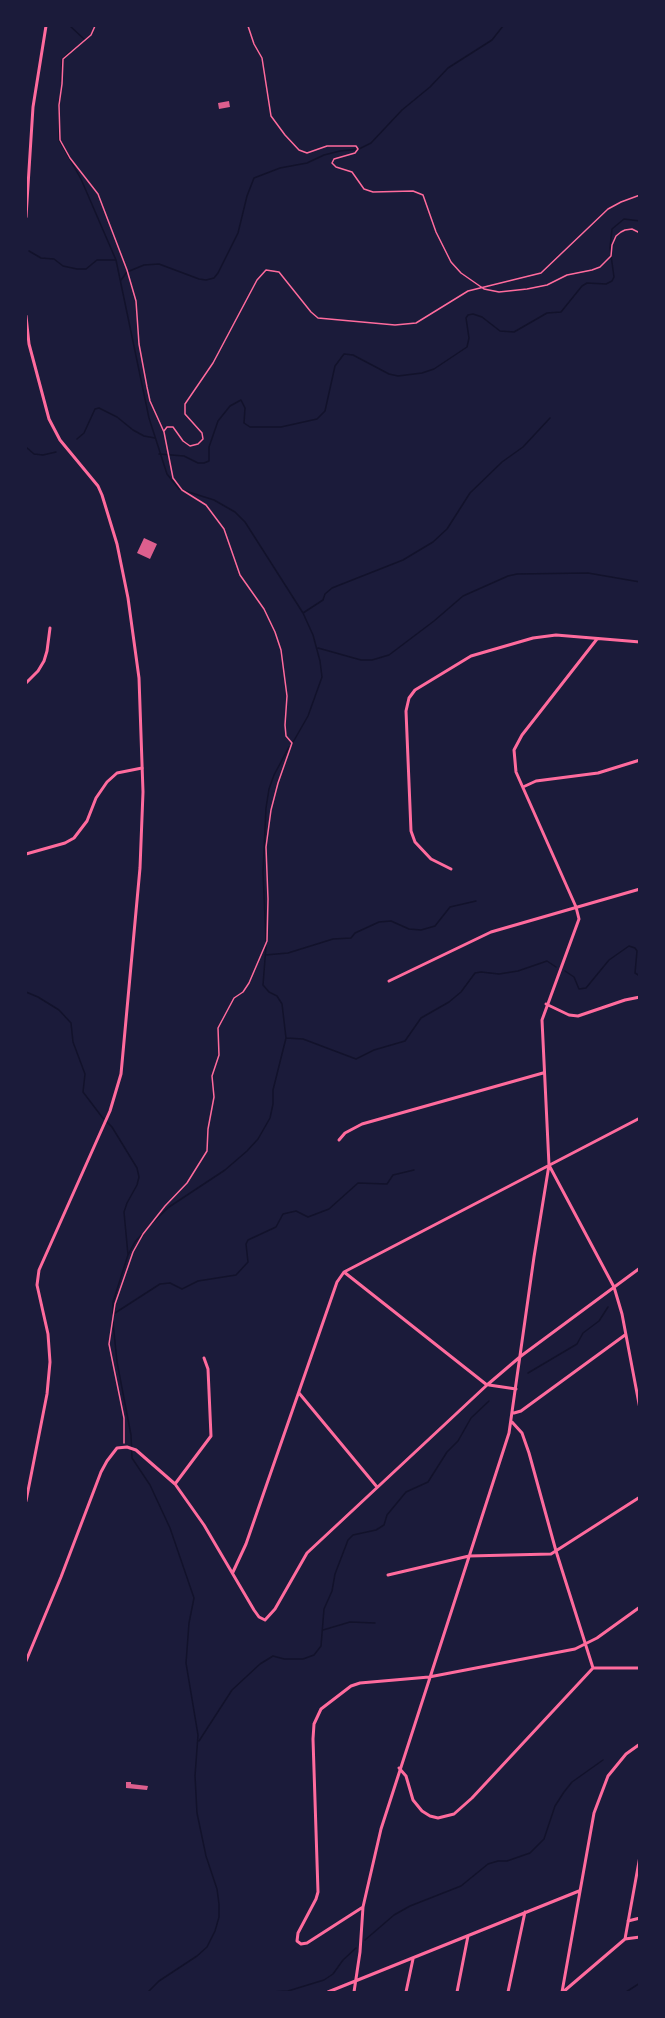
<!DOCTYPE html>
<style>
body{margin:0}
#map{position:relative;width:665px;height:2018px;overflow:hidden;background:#1b1b3a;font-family:"Fira Sans",sans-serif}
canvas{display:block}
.frame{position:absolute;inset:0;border:27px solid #1b1b3a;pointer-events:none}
</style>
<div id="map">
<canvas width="665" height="2018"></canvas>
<div class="frame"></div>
</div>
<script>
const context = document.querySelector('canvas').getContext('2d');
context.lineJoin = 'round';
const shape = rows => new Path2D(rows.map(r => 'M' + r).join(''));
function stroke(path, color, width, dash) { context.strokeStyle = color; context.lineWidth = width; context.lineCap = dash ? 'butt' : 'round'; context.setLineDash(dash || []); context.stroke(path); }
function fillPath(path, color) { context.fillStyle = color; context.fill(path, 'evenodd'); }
stroke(shape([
 [70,26,84,39],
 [61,81,62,59,71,51],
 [59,100,59,140,81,179,116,260,149,418,167,474,179,489,214,500,235,512,245,522,303,613,313,635,320,661,322,677,308,716,292,744],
 [29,251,41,258,54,259,63,266,77,269,86,269,97,260,116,260],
 [121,280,127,272,144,265,159,264,199,279,206,280,214,278,218,273,238,233,247,196,254,178,280,168,307,163,324,155,340,151,359,149,371,143,402,110,430,87,448,68,492,40,503,26],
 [77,439,84,433,95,409,99,408,117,417,133,430,144,436,155,438],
 [26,447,34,454,43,455,56,452],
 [159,454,184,456,198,463,204,463,209,461,209,447,218,421,230,406,241,400,245,408,244,423,250,427,281,427,317,419,325,411,335,366,344,354,353,355,389,374,398,376,422,373,434,369,467,347,469,338,466,318,468,315,473,314,482,317,500,331,514,332,547,313,561,312,582,286,587,283,606,284,612,281,614,277,610,248,612,229,624,219,640,221],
 [303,613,323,600,325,594,332,588,403,560,433,542,447,529,470,493,502,462,523,447,550,418],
 [318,648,361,660,372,660,389,655,434,621,463,596,508,576,517,574,588,573,640,582],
 [266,941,263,872,266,808,269,789,274,775,289,747],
 [265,955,288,953,333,939,351,938,355,933,379,922,391,921,409,929,421,930,435,926,450,907,476,901],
 [565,971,574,977,579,989,586,988,609,960,629,946,635,948,637,951,635,973,640,976],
 [26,992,38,997,59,1010,71,1023,73,1042,85,1074,83,1092,102,1117,112,1127,137,1168,139,1177,137,1185,127,1203,124,1212,128,1255],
 [286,1038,303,1039,356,1059,374,1050,405,1041,421,1018,449,1002,461,992,475,973,481,972,499,974,518,971,547,961,556,967],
 [152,1223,169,1207,225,1170,247,1151,258,1139,270,1118,273,1104,273,1090,286,1038,282,1004,277,996,269,992,263,985,266,946],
 [115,1313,160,1284,170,1283,182,1289,198,1281,236,1275,248,1262,246,1244,248,1240,276,1227,283,1214,296,1211,308,1217,329,1209,358,1183,387,1184,393,1175,414,1170],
 [113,1314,113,1302,128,1255,135,1242,145,1231],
 [113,1322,117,1362,131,1435,132,1458,150,1485,170,1528,194,1598,189,1623,186,1663,198,1735,195,1776,197,1813,206,1856,217,1889,219,1904,219,1917,215,1931,207,1947,197,1956,159,1981,148,1992],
 [528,1373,577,1344,583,1333,599,1321,608,1307],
 [323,1630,350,1622,375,1623],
 [199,1741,232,1690,260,1664,273,1656,284,1659,303,1659,314,1655,321,1646,324,1609,332,1591,335,1574,348,1540,353,1535,376,1530,384,1525,387,1515,406,1492,428,1482,447,1452,458,1441,471,1418,489,1401],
 [365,1940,394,1915,410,1906,461,1886,488,1864,498,1861,507,1861,530,1853,544,1839,555,1806,564,1792,572,1782,603,1760],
 [272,1992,288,1991,324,1980,333,1974,343,1960,356,1948],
 [626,1992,640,1983]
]), '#12122b', 1.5);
fillPath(shape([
 [229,101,230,107,219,109,218,103],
 [144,538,157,544,150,559,137,553],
 [126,1782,131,1782,131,1784,148,1786,147,1790,126,1788]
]), '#dd5f8e');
stroke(shape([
 [95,26,91,35,63,59,62,84,59,105,60,140,70,158,98,194,127,270,136,301,139,344,147,387,150,401,164,432,173,478,182,490,206,505,224,529,240,575,264,609,275,632,281,650,287,696,285,725,286,736,292,743,278,783,271,810,266,847,268,899,267,941,249,983,243,992,234,998,218,1028,219,1055,212,1076,214,1097,208,1129,207,1151,187,1183,165,1206,143,1234,133,1252,115,1304,109,1344,124,1418,124,1443],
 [248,26,254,44,262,58,271,116,285,135,299,150,307,153,327,146,356,146,358,149,355,153,334,159,332,163,336,167,352,172,364,189,373,192,413,191,423,195,436,232,451,262,461,273,484,289,499,292,527,289,547,285,567,275,592,270,600,267,611,256,612,245,616,236,621,232,625,230,632,229,640,233],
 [164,431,167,427,173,427,183,441,190,446,198,444,203,439,202,433,185,414,185,404,213,363,257,280,266,270,279,272,311,312,318,318,395,325,416,323,468,291,541,273,608,209,621,202,640,195]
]), '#ff6b9d', 1.5);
stroke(shape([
 [26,683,38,671,44,661,47,651,50,628],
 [523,787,536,781,598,773,640,760],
 [26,854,65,843,74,838,87,821,96,798,107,782,117,773,142,768],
 [451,869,431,859,415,842,411,831,406,711,409,698,415,690,471,656,533,638,556,635,640,642],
 [389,981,491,932,640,889],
 [546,1004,569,1015,578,1016,625,1000,640,997],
 [339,1140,345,1133,362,1124,543,1073],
 [550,1167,614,1287,622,1314,640,1409],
 [344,1272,487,1385],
 [489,1385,516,1389],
 [299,1393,377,1487],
 [514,1413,521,1411,625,1335],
 [512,1422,522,1433,529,1453,556,1551,593,1668],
 [175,1484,211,1436,208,1369,204,1358],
 [233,1572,246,1544,337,1282,344,1272,640,1118],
 [388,1575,469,1556,551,1554,640,1497],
 [26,1661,61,1577,101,1472,107,1461,117,1448,127,1447,136,1450,175,1484,204,1525,254,1610,259,1617,265,1620,275,1609,307,1553,487,1385,521,1356,640,1268],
 [593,1668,640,1668],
 [399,1768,406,1776,413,1800,422,1811,430,1816,438,1818,454,1814,472,1798,593,1668],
 [363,1907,307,1943,301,1944,297,1941,298,1933,316,1899,318,1892,313,1739,314,1724,321,1709,351,1686,360,1683,429,1677,575,1649,597,1638,640,1607],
 [628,1921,640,1918],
 [625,1939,640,1856],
 [328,1992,579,1891],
 [354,1992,360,1952,363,1907,381,1829,509,1433,534,1257,549,1165,542,1020,579,919,576,907,516,772,514,750,522,735,597,639],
 [406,1992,413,1959],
 [457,1992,468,1936],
 [508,1992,525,1912],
 [562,1992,594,1813,608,1776,626,1754,640,1744],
 [563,1992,625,1939,640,1937]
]), '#ff6b9d', 3);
stroke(shape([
 [26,217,33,107,46,26],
 [26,316,29,344,49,419,60,440,98,486,102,495,117,544,128,598,139,678,143,792,140,868,121,1074,110,1111,39,1270,37,1285,48,1334,50,1362,47,1394,26,1501]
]), '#ff6b9d', 3);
</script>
